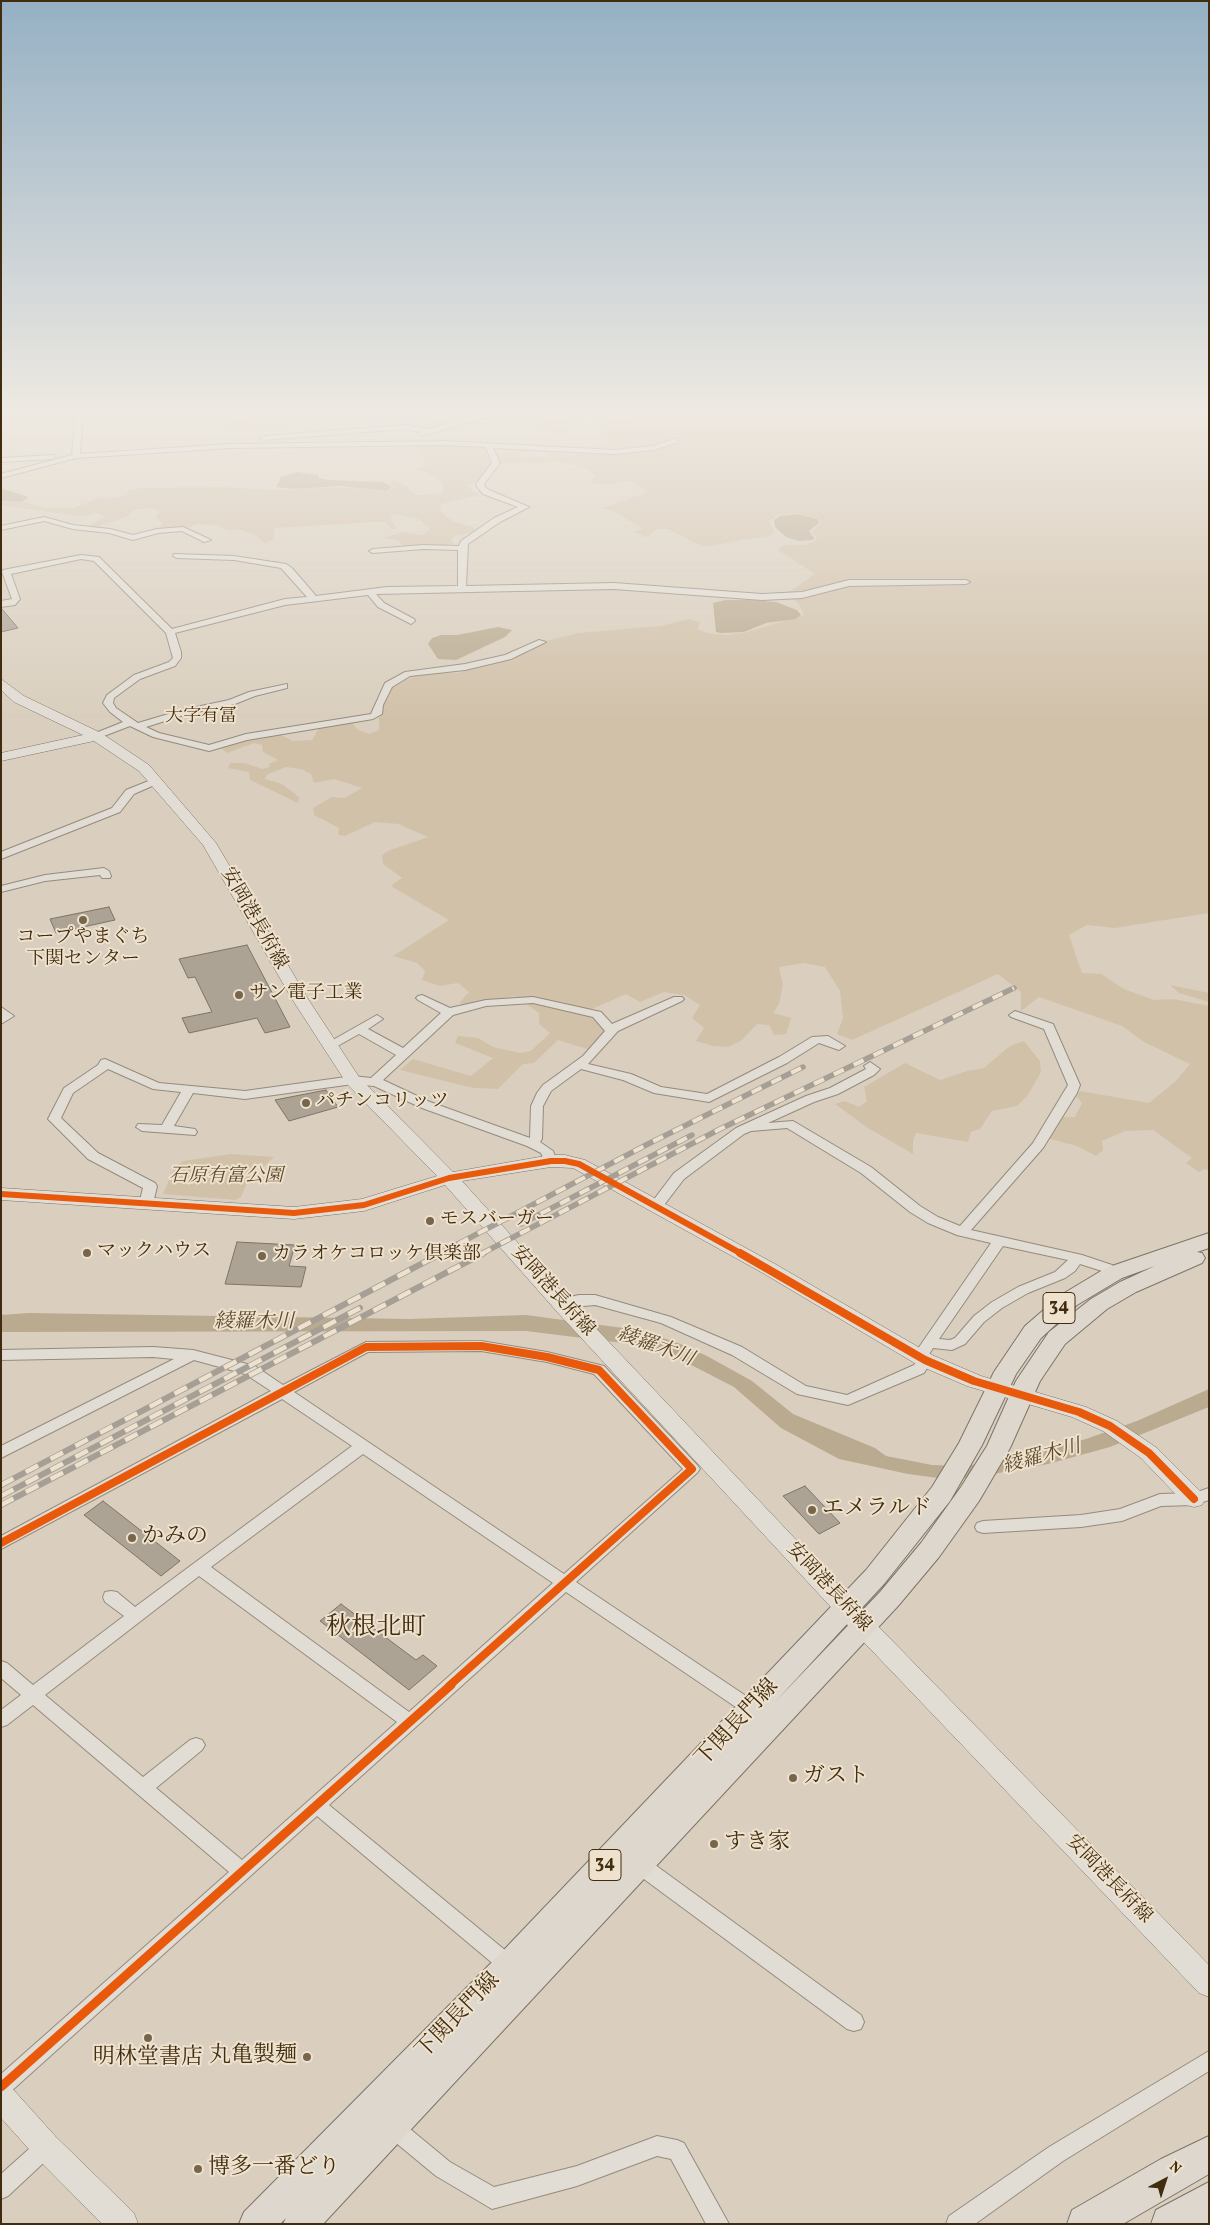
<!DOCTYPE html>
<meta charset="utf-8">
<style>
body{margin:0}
#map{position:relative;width:1210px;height:2225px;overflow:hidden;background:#dacfbe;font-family:Vollkorn,serif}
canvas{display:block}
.frame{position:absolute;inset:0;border:2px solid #412c0f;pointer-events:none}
.north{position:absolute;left:1140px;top:2155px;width:50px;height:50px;-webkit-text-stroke:4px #eee2ce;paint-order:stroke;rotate:40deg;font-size:14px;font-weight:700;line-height:20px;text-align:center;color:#412c0f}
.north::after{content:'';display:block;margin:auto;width:18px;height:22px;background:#412c0f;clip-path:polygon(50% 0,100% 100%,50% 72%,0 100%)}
</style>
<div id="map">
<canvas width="1210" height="2225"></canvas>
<div class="frame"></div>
<div class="north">N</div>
</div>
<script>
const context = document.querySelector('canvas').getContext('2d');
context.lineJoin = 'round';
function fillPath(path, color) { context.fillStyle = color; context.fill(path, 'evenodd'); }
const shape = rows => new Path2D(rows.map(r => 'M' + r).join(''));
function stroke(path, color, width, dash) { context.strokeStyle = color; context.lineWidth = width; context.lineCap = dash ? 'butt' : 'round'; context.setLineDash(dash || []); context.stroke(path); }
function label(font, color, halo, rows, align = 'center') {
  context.font = font + ' Vollkorn,"Noto Serif JP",serif'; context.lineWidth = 4; context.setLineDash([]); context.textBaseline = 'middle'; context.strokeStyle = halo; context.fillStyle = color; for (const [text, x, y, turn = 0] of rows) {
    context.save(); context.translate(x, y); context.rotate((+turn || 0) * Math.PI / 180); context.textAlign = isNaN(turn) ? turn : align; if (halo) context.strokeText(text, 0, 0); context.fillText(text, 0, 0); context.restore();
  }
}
fillPath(shape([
 [206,409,229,409,241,419,252,420,244,409,374,409,317,417,297,411,290,417,306,419,308,421,284,424,281,431,231,427,207,414],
 [406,409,424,409,448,423,428,430,419,427,427,425,423,419,413,416],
 [582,409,601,409,592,411,593,417,577,419,564,425,570,431,558,433,540,431,535,427,536,423,543,419,565,417],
 [604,409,1209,409,1209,913,1115,928,1087,925,1069,935,1082,973,1101,974,1124,989,1154,1000,1173,999,1209,1006,1209,1171,1205,1169,1199,1172,1186,1163,1192,1158,1153,1130,1125,1131,1102,1141,1103,1150,1096,1156,1077,1146,1047,1138,1062,1117,1075,1117,1082,1103,1076,1096,1080,1091,1149,1103,1176,1081,1190,1064,1144,1042,1122,1026,1039,997,1021,1011,1021,992,998,974,852,1040,837,1034,843,1018,840,991,825,967,804,963,779,967,783,985,779,1004,773,1013,791,1018,786,1034,774,1035,769,1025,757,1024,742,1040,728,1047,713,1046,696,1041,704,1028,692,1018,700,1005,684,995,664,992,640,1002,626,994,592,1009,606,1030,590,1050,558,1040,534,1063,523,1064,498,1089,473,1088,400,1070,413,1059,471,1076,493,1058,455,1043,458,1036,478,1038,493,1047,520,1053,531,1051,550,1033,539,1024,539,1013,514,996,471,1006,459,1003,469,992,458,983,440,986,422,980,425,971,417,963,393,956,449,920,391,886,402,878,383,864,382,855,388,851,428,837,398,824,375,822,345,836,338,835,339,828,314,815,313,808,332,797,344,798,362,788,334,779,314,783,311,774,301,769,286,767,268,774,265,779,282,784,299,797,298,803,250,780,249,772,228,768,230,763,245,763,262,769,270,767,269,764,278,760,263,752,262,745,254,743,227,753,221,748,242,740,279,734,293,741,312,740,319,728,352,723,358,730,369,734,379,730,379,712,391,686,412,677,432,672,458,673,523,654,549,640,579,633,661,626,689,619,700,623,697,629,707,633,726,635,744,633,804,615,799,604,786,594,815,574,778,550,783,545,804,545,815,541,817,537,812,532,821,523,819,519,795,513,778,515,769,521,775,532,770,536,741,540,717,545,703,547,668,529,657,529,647,537,633,532,643,529,614,511,602,508,646,493,644,490,631,481,604,485,588,482,596,477,588,470,560,461,533,464,525,462,506,463,489,467,479,481,467,485,474,492,481,495,441,504,440,512,453,521,475,528,473,532,455,536,451,540,455,543,446,546,402,546,398,540,384,538,402,532,423,535,430,529,419,519,394,514,390,517,397,529,391,529,385,522,376,522,275,528,273,540,265,543,255,535,242,530,228,530,216,525,197,524,181,531,164,534,159,528,163,524,155,517,160,511,149,508,134,510,128,516,97,527,89,525,105,517,96,513,83,517,1,505,1,502,27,502,45,508,73,508,100,498,110,499,127,495,129,490,140,488,220,487,277,490,339,487,385,491,391,490,393,486,390,482,394,480,407,486,411,492,417,495,443,494,443,483,434,476,418,468,426,466,417,447,429,444,484,445,492,456,511,452,514,448,532,448,518,454,520,457,544,457,548,454,543,452,546,449,556,450,572,456,606,442,599,434,608,432,600,427,607,425,605,420,621,419,633,414,612,414],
 [1170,985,1209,993,1209,1002,1179,993],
 [1024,1041,1040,1061,1041,1072,1028,1095,1017,1106,992,1111,980,1129,971,1132,968,1142,916,1133,913,1141,913,1154,868,1128,835,1104,845,1101,859,1107,867,1101,864,1087,905,1063,940,1080,967,1071,984,1068,1010,1046],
 [231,1154,274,1157,262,1168,254,1167,241,1197,235,1200,163,1194,174,1168,183,1161]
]), '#d1c1a9');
fillPath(shape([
 [297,472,318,475,319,478,329,480,383,482,391,486,390,489,386,491,341,486,294,489,276,487,281,477],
 [1,488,28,497,28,498,21,502,1,501],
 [796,514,818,519,819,523,809,531,814,538,812,540,798,541,786,537,775,527,774,520,780,516],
 [725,600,752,600,776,602,797,610,801,615,795,619,766,623,744,632,721,633,716,632,713,603],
 [498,627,512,630,505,637,456,660,438,659,428,644,432,638,441,635,457,635],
 [29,1313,409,1319,526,1315,638,1330,678,1343,707,1356,752,1381,793,1414,875,1448,886,1456,932,1465,964,1466,1012,1459,1086,1439,1137,1421,1209,1389,1209,1407,1110,1447,1048,1464,971,1478,938,1478,908,1474,839,1459,781,1428,734,1387,670,1354,631,1344,526,1331,1,1332,1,1315]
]), '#baaa8f');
const building = shape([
 [1,609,2,609,18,628,1,632,1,609],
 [109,907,115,920,56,933,50,919,109,907],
 [247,945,290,1027,265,1033,257,1018,189,1033,182,1018,212,1012,195,977,188,978,179,959,247,945],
 [326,1090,338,1107,289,1121,275,1100,326,1090],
 [237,1242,295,1245,289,1266,306,1267,301,1287,225,1284,237,1242],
 [805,1486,840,1523,819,1534,783,1496,805,1486],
 [103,1501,180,1561,161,1576,84,1515,103,1501],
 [341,1604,416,1660,423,1655,437,1666,409,1690,320,1621,341,1604]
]);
fillPath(building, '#aca395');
stroke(building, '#7d7467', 1);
const street = shape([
 [76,409,83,409,80,454,230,444,445,441,614,450,653,446,678,438,678,442,654,450,614,454,493,448,500,463,484,484,485,487,489,490,529,507,500,522,468,544,466,586,614,583,762,594,802,592,849,580,966,580,970,582,966,584,849,586,802,598,762,600,614,589,376,594,384,603,414,619,415,621,411,624,378,607,368,595,285,605,175,633,181,652,181,658,175,666,140,679,114,698,113,703,116,708,138,723,182,710,229,700,249,692,287,684,287,688,255,696,235,704,187,714,146,727,159,733,209,745,246,734,371,714,385,683,405,672,465,664,505,655,539,640,546,642,511,659,465,670,410,676,392,687,383,705,382,714,373,719,247,740,209,751,153,737,130,726,96,739,91,736,93,734,123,722,110,712,103,703,107,695,134,675,169,662,173,658,166,633,94,561,81,559,11,574,20,599,15,605,1,607,1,601,12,599,2,572,3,570,81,555,99,557,172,629,285,599,307,597,281,568,234,560,177,558,173,556,174,554,234,556,286,564,292,568,316,596,387,587,458,586,458,550,423,549,373,553,369,551,373,549,423,545,459,546,461,541,494,518,518,507,483,494,478,488,476,484,492,463,486,447,445,445,230,448,76,458,1,478,1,474,72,455,76,409],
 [468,409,476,409,487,417,422,436,418,434,421,432,405,429,264,440,260,438,264,436,405,425,428,429,477,416,468,409],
 [54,455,54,459,51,459,1,462,1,458,54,455],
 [44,517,73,525,110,529,133,535,157,529,183,527,211,540,204,542,182,531,158,533,133,540,109,533,73,529,44,521,1,530,1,526,44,517],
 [156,778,161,781,159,783,134,794,120,812,1,859,1,852,112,808,126,790,156,778],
 [104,868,109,871,111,876,110,878,102,878,100,875,45,881,1,892,1,886,45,875,104,868],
 [422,995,450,1008,486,1000,533,997,601,1012,612,1024,674,997,682,997,684,999,682,1001,618,1031,588,1064,631,1074,661,1087,707,1094,779,1057,812,1037,828,1036,845,1046,839,1050,819,1043,787,1063,709,1102,654,1093,623,1080,581,1069,551,1091,543,1106,542,1139,540,1142,553,1151,557,1161,551,1165,546,1164,541,1153,527,1146,422,1108,374,1086,353,1084,245,1099,193,1093,174,1126,195,1129,197,1132,195,1135,142,1131,136,1127,138,1124,162,1125,181,1092,153,1089,108,1069,73,1093,61,1118,98,1153,155,1183,157,1186,153,1204,146,1208,139,1204,143,1188,88,1159,48,1119,64,1088,98,1065,101,1060,105,1059,159,1083,245,1091,353,1076,371,1078,396,1055,359,1034,334,1048,326,1048,324,1045,377,1015,383,1019,368,1029,403,1048,441,1013,418,1000,416,998,418,996,422,995],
 [533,1003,593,1017,605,1031,583,1056,543,1085,537,1093,531,1106,530,1138,430,1102,383,1080,453,1015,486,1006,533,1003],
 [1,1007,14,1016,1,1024,1,1007],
 [1015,1011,1053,1024,1080,1085,1077,1093,1043,1148,971,1230,1082,1255,1112,1265,1121,1273,1119,1276,1109,1276,1102,1271,1080,1264,1075,1271,1065,1278,1028,1293,1002,1308,984,1322,965,1344,952,1350,933,1348,928,1356,932,1360,924,1373,848,1405,797,1394,732,1355,661,1323,595,1305,561,1308,556,1306,554,1303,556,1300,579,1295,595,1295,671,1317,742,1347,806,1386,847,1395,914,1365,917,1361,913,1357,915,1353,991,1243,957,1235,928,1223,910,1212,861,1173,787,1128,751,1131,744,1134,684,1179,661,1209,651,1209,649,1206,674,1173,736,1128,806,1096,830,1088,866,1069,864,1066,870,1062,880,1069,874,1075,838,1094,814,1102,768,1123,793,1121,871,1167,920,1206,938,1217,960,1226,1033,1143,1068,1085,1044,1029,1011,1017,1009,1015,1015,1011],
 [1003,1246,1068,1260,1055,1272,1018,1287,992,1302,974,1316,955,1338,950,1340,939,1339,1003,1246],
 [481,1341,547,1352,604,1366,697,1465,700,1469,697,1473,576,1582,761,1706,764,1711,761,1716,755,1718,749,1716,566,1592,329,1805,517,1960,520,1966,517,1972,510,1975,503,1972,317,1816,8,2094,1,2097,1,2074,229,1872,33,1705,7,1725,1,1727,1,1710,21,1695,1,1678,1,1661,7,1663,33,1685,124,1616,105,1602,103,1597,105,1592,111,1591,117,1592,135,1607,352,1446,282,1399,1,1549,1,1536,271,1391,245,1374,194,1360,1,1458,1,1446,174,1359,153,1357,1,1360,1,1350,153,1347,193,1350,255,1366,283,1385,366,1342,481,1341],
 [481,1351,547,1362,594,1374,683,1469,564,1574,294,1392,368,1352,481,1351],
 [363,1454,553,1583,409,1712,211,1567,363,1454],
 [199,1576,397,1722,242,1860,156,1788,202,1750,205,1745,202,1740,196,1738,190,1740,143,1777,45,1695,199,1576],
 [1209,1488,1209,1500,1194,1505,1161,1506,1122,1521,1081,1527,983,1533,977,1531,975,1527,977,1523,983,1521,1081,1515,1120,1509,1160,1494,1194,1493,1209,1488],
 [640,1857,647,1859,861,2015,864,2022,861,2029,854,2031,847,2029,633,1871,631,1865,633,1859,640,1857],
 [1209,2051,1209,2071,1063,2161,975,2224,946,2224,949,2216,1049,2147,1209,2051],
 [391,2116,398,2119,450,2162,494,2187,577,2166,657,2136,677,2140,684,2143,729,2224,706,2224,671,2159,657,2156,577,2186,492,2209,436,2176,384,2133,381,2126,384,2119,391,2116],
 [46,2137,53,2140,56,2147,53,2154,8,2196,1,2199,1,2174,39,2140,46,2137]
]);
const secondary = shape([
 [1,679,24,696,101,733,149,765,216,843,308,999,359,1077,453,1172,551,1155,565,1155,585,1160,775,1264,932,1355,981,1376,1086,1407,1117,1421,1157,1448,1202,1493,1205,1499,1202,1505,1194,1507,1186,1505,1141,1458,1103,1431,1072,1417,967,1386,918,1365,761,1272,573,1168,551,1167,462,1181,573,1304,871,1619,1209,1965,1209,1997,1199,1993,855,1633,559,1314,445,1185,364,1211,294,1219,1,1200,1,1188,294,1207,362,1199,437,1176,347,1084,292,999,203,845,139,771,94,741,1,761,1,753,83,735,14,702,1,690,1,679],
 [1,2083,11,2087,56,2137,134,2213,138,2224,102,2224,36,2157,1,2118,1,2083]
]);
const primary = shape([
 [1209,1233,1209,1248,1197,1252,1202,1253,1205,1258,1202,1263,1136,1292,1107,1309,1065,1344,1040,1381,1010,1448,979,1501,939,1557,898,1606,323,2224,283,2224,286,2218,280,2224,239,2224,244,2212,499,1955,866,1570,932,1487,959,1443,994,1372,1025,1326,1061,1295,1106,1268,1209,1233],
 [1155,1266,1120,1282,1091,1299,1049,1332,1016,1381,987,1446,961,1487,921,1543,880,1592,775,1702,884,1584,950,1501,982,1445,1016,1374,1041,1338,1077,1305,1122,1278,1155,1266]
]);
const highway = shape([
 [1209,2136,1209,2174,1123,2224,1067,2224,1072,2210,1161,2159,1209,2136],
 [1209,2182,1209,2223,1151,2224,1156,2210,1209,2182]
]);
stroke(street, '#948b7d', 2);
stroke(secondary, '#7d7467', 1);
stroke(primary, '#7d7467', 2);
stroke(highway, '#7d7467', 2);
fillPath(street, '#e2ddd4');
fillPath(secondary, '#e2ddd4');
fillPath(primary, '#ddd7cd');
fillPath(highway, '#ddd7cd');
const railFar1 = shape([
 [521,1224,692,1135],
 [439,1254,648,1144,803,1067],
 [481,1254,720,1129,1014,988]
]);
const rail = shape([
 [1,1485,442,1253],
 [1,1496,360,1308],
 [1,1505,484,1253]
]);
stroke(railFar1, '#a59f96', 5.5);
stroke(rail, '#a59f96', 6);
stroke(railFar1, '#eee2ce', 4, [11]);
stroke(rail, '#eee2ce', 4.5, [14]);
stroke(shape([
 [1,1194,294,1213,364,1205,449,1178,551,1161,565,1161,579,1164,742,1254]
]), '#e8590c', 6);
stroke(shape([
 [740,1253,925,1360,974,1381,1079,1412,1110,1426,1149,1453,1194,1499],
 [1,1543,366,1347,481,1346,547,1357,599,1370,692,1469,449,1686]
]), '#e8590c', 8);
stroke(shape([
 [1,2087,451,1685]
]), '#e8590c', 9);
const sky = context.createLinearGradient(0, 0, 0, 721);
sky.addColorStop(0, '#95b0c4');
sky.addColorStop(0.57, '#eee9e2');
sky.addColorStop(1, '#eee9e200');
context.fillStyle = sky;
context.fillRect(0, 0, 1210, 721);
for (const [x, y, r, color] of [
 [83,920,5,"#77654c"],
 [239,995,5,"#77654c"],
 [306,1103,5,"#77654c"],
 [430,1221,5,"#77654c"],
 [87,1253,5,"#77654c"],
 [262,1256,5,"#77654c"],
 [812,1510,5,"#77654c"],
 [132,1538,5,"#77654c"],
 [793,1778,5,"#77654c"],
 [714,1844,5,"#77654c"],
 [148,2038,5,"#77654c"],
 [307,2057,5,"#77654c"],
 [198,2169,5,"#77654c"]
]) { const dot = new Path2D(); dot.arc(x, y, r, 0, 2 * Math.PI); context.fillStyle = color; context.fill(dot); stroke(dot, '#eee2ce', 2); }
label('18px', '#412c0f', '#eee2ce', [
 ["大字有冨",201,718]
]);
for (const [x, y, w] of [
 [1059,1308,32],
 [605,1865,32]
]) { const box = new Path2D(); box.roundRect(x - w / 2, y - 15.5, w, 31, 4); context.fillStyle = '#eee2ce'; context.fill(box); stroke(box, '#412c0f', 1); }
label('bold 18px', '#412c0f', null, [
 ["34",1059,1308],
 ["34",605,1865]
]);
label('19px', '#412c0f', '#eee2ce', [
 ["安岡港長府線",253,919,60],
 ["安岡港長府線",552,1292,48],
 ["安岡港長府線",828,1588,47],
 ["安岡港長府線",1108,1880,46]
]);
label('19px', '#412c0f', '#eee2ce', [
 ["コープやまぐち",83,939,"center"],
 ["下関センター",83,961,"center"],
 ["サン電子工業",249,995],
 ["パチンコリッツ",316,1103],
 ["モスバーガー",440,1221],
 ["マックハウス",97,1253],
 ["カラオケコロッケ倶楽部",272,1256]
], 'left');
label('italic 19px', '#5c482a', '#eee2ce', [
 ["石原有富公園",226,1178]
]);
label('italic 20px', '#5c482a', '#eee2ce', [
 ["綾羅木川",254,1323],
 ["綾羅木川",655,1348,20],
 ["綾羅木川",1042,1458,-15]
]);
label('22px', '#412c0f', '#eee2ce', [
 ["エメラルド",822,1510],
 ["かみの",142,1538],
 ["ガスト",803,1778],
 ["すき家",724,1844],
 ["丸亀製麺",297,2057,"right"],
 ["明林堂書店",148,2059,"center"],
 ["博多一番どり",208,2169]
], 'left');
label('22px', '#412c0f', '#eee2ce', [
 ["下関長門線",738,1724,-47],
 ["下関長門線",459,2017,-46]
]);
label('25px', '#412c0f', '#eee2ce', [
 ["秋根北町",376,1629]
]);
</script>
